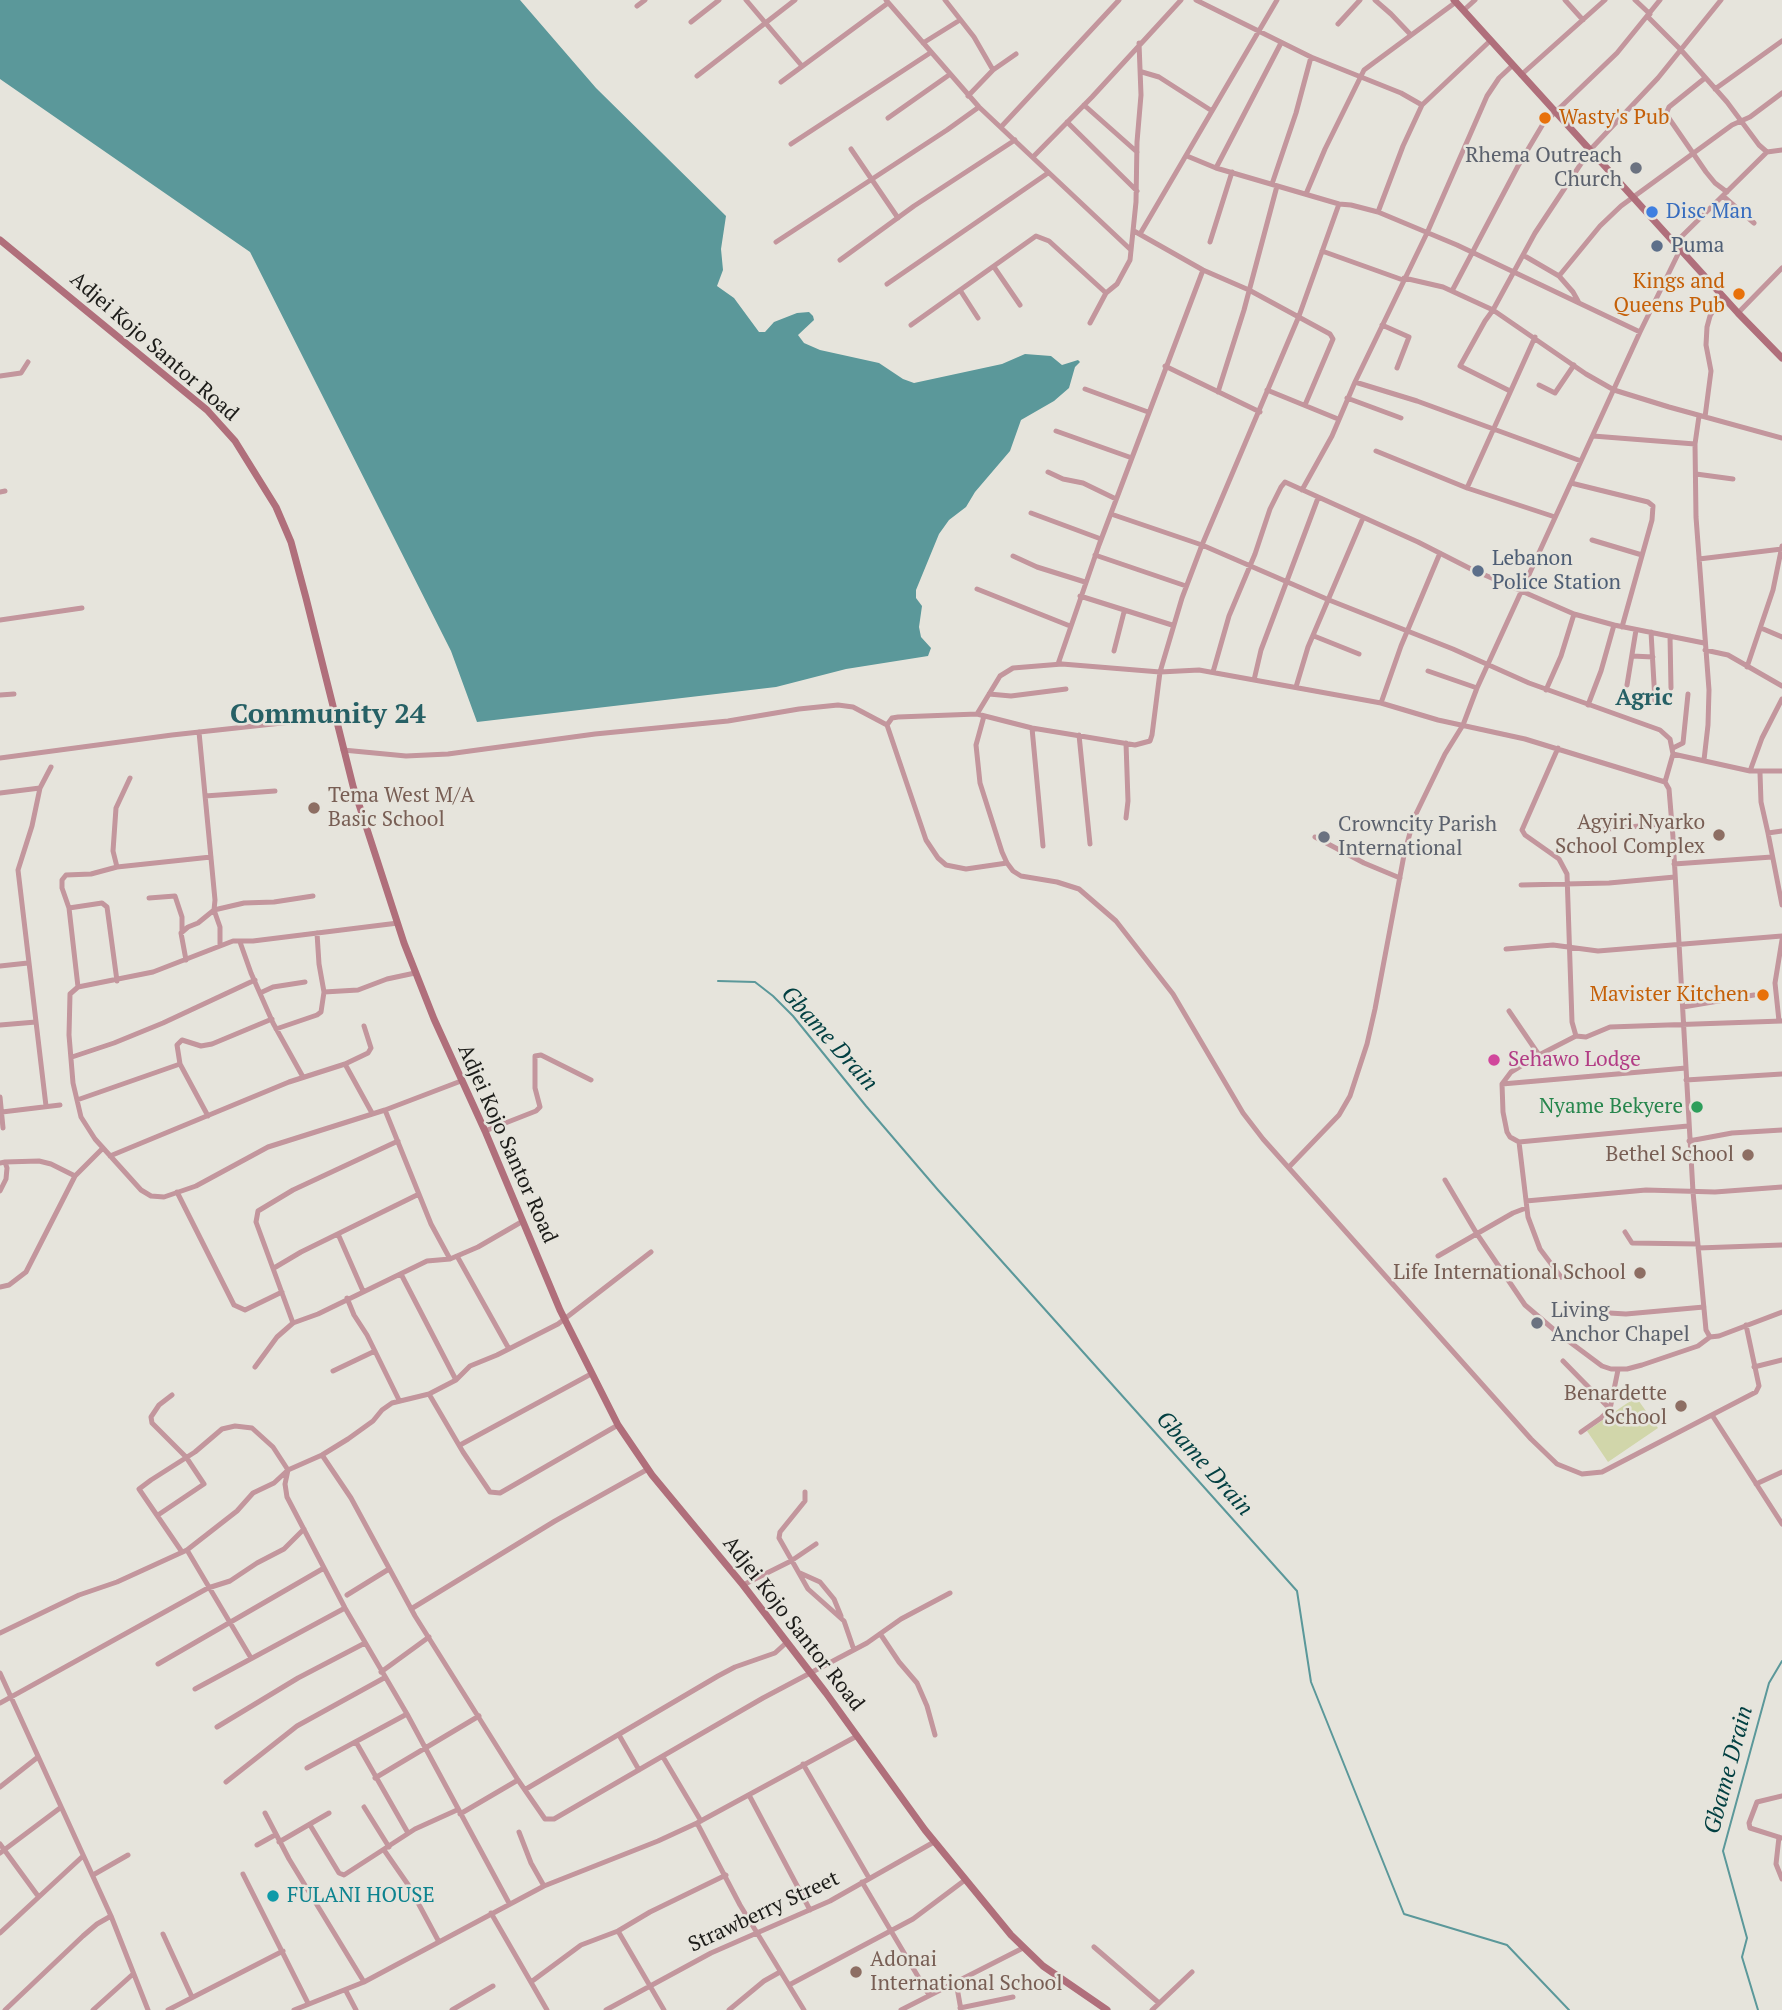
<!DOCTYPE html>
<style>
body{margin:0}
canvas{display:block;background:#e6e4dc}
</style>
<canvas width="1782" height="2010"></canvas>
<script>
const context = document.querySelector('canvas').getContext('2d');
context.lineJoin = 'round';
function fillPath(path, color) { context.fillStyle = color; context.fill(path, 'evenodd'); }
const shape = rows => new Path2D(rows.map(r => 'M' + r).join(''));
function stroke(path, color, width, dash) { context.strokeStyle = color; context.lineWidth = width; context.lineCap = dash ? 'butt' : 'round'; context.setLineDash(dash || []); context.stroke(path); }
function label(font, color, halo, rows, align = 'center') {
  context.font = font + ' "PT Serif",serif'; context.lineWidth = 5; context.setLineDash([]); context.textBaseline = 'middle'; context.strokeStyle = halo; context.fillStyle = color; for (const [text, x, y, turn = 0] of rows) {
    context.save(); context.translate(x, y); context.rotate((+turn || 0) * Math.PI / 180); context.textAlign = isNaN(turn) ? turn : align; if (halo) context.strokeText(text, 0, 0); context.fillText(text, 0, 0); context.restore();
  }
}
fillPath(shape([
 [1636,1397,1658,1428,1608,1462,1587,1431]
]), '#d1d6aa');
fillPath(shape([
 [0,0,520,0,596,88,726,216,721,249,723,270,717,286,734,298,759,332,765,332,774,322,797,313,809,312,813,316,814,320,798,335,804,343,820,350,879,363,903,379,914,383,1002,364,1025,354,1051,356,1062,365,1078,360,1080,362,1075,367,1069,388,1054,401,1021,420,1010,451,975,492,966,507,949,520,939,534,916,590,916,598,922,606,919,627,921,637,931,648,928,656,846,669,776,687,477,722,451,651,250,252,0,79]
]), '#5b989a');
stroke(shape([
 [718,981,755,982,773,996,793,1016,866,1106,938,1190,1297,1591,1311,1682,1404,1914,1507,1945,1569,2010],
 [1758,2010,1742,1957,1747,1938,1723,1851,1769,1683,1782,1661]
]), '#5b989a', 2);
stroke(shape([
 [746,0,802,66],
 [886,0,979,107,1131,250],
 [945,0,974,37,993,70],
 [1196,0,1311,57,1401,93,1422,105],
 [1375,0,1391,14,1411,35],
 [1565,0,1583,20],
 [1635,0,1650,14],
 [1721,0,1658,78,1590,150,1535,233,1493,310,1586,374,1614,390,1669,407,1782,438],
 [637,6,645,0],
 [1464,10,1475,0],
 [1648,17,1681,50,1727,102,1759,145,1767,152,1782,150],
 [691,22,719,0],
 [1338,24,1360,0],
 [923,43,960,20],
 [1142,72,1159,77,1212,111],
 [1521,75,1605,0],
 [697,76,795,0],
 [1705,78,1669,107,1666,114,1706,172,1715,183,1727,192],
 [781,82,888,3],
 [1715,89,1782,41],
 [968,96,993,70,1016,54],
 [1084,105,1137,152],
 [888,118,949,75],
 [1067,122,1137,191],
 [1001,127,1119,0],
 [791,144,930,53],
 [851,149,898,218],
 [1187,156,1216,168,1339,204,1351,205,1378,212,1457,245,1640,332],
 [1033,157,1092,97,1181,0],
 [1216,168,1281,43],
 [1272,184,1296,113,1311,57],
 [1306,194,1325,149,1364,70,1456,2],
 [1723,196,1754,223],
 [1378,212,1403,146,1422,105,1491,40],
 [1134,231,1203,270,1249,290,1330,334,1333,339,1305,405],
 [1140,234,1277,0],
 [776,242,947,130,979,107],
 [1210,242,1232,172],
 [1675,243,1767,152],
 [1322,251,1403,280],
 [1523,255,1559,276,1600,226,1621,206,1732,125,1750,117,1782,93],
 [840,260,914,206,1015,140],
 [994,267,1020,305],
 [1559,276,1573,292,1578,301],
 [1404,278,1443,287,1493,310,1485,321,1460,366,1510,391],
 [887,284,1048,173],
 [960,290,978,318],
 [1452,291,1518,166,1543,124,1617,53,1660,0],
 [1738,313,1782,268],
 [1090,323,1106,293,1117,284,1130,260,1136,202,1137,142,1141,95,1139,43],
 [911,325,1036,236,1049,241,1106,293],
 [1382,325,1409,337,1397,368],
 [1165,366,1260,412],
 [0,376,21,373,28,362],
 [1355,382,1417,401,1581,461],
 [1539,385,1555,393,1574,365],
 [1085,389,1148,412],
 [1267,390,1338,419],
 [1218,392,1244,310,1277,186],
 [1347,398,1401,418],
 [1699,416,1695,444,1696,517,1709,690,1708,725,1704,760],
 [1705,417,1711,371,1706,345,1707,327,1710,316,1722,296],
 [1056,431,1132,458],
 [1593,436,1695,444],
 [1376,451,1467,488,1555,517],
 [1048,472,1063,479,1083,483,1116,499],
 [1696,474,1733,479],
 [1571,483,1648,502,1653,506,1652,520,1622,627],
 [1467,488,1535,337],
 [1302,490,1332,436,1355,382,1427,233,1487,96,1499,78,1513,65],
 [0,492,5,491],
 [1031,513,1101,539],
 [1111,514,1202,545,1329,600,1453,649,1529,683,1660,730,1670,739,1673,754,1665,782,1669,789,1673,837,1693,1192,1706,1330,1710,1337],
 [1592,540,1642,555],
 [1095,555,1186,586],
 [1013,556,1037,567,1085,582],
 [1699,559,1782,549],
 [977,589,1070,626],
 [1080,596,1172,625],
 [0,620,82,608],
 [1761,628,1782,637],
 [1651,632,1655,701],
 [1314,636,1359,654],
 [1670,636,1671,688],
 [1705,650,1728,655,1782,686],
 [1114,651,1124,612],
 [1632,656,1653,657],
 [1058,664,1099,545,1203,270],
 [1747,667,1773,590,1782,546],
 [1428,671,1477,688],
 [1213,672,1229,616,1255,554,1270,509,1281,487,1285,482,1418,542,1471,569,1574,614,1614,625,1704,643],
 [1254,680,1261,650,1318,498],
 [1627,685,1636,630],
 [1296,687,1308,647,1363,518],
 [1546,690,1561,656,1574,614],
 [989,694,1011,696,1066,689],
 [0,695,14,694],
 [1381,703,1401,646,1440,553],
 [1588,705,1601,671,1614,625],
 [977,714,1032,728,1135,745,1150,741,1152,735,1160,672,1182,598,1202,545,1299,316,1339,204],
 [984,716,976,745,980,783,1002,852,1007,863],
 [887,725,892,718,898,717,977,714,1000,676,1013,668,1062,664,1160,672,1199,670,1381,703,1438,720,1525,739,1665,782],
 [1032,728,1043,846],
 [199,732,215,900,214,910,220,927,220,945],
 [1079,735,1090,844],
 [1558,748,1522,830,1525,835,1559,859,1567,874,1572,1022,1576,1036],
 [1673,748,1683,743,1688,694],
 [343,750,406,756,448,754,595,734,728,721,799,709,838,705,853,707,887,725,926,840,938,858,946,865,966,869,1007,863,1013,871,1021,876,1057,882,1079,889,1116,921,1173,994,1243,1113,1263,1139,1531,1439,1557,1464,1582,1474,1602,1472,1756,1392,1759,1386,1746,1325],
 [1673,754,1750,771,1782,771],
 [0,758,172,735,337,717],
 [1750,771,1762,738,1782,699],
 [1760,773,1761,802,1768,833],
 [0,793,40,788],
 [205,796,275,791],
 [1126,818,1128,801,1126,743],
 [1596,830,1672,823],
 [1782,831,1768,833,1782,905],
 [1315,837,1364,863,1400,878],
 [1674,864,1772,857],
 [117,867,113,851,116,808,130,778],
 [1521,885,1609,883,1675,877],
 [149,898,175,896,182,917,182,931],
 [69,908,102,903,107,907,117,981],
 [398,923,253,941,233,941,153,972,78,987,70,994,69,1035,73,1083,81,1117,95,1139,141,1190,151,1196,164,1197,196,1186,268,1147,385,1110,461,1081],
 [317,933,319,964,324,992],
 [240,942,251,973,273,1023,303,1077],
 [1506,949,1553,945,1598,951,1782,936],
 [186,960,181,933,188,927,198,923,214,910,244,903,274,902,313,896],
 [0,966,28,963],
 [78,987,69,908,62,888,62,880,66,875,91,874,117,867,211,857],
 [260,993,273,987,305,982],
 [1683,1007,1754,995],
 [1509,1011,1539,1055],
 [1779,1021,1775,983,1782,940],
 [0,1025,36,1022],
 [276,1029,317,1015,321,1012,324,992,358,990,387,979,415,973],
 [72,1057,114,1043,163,1023,255,980],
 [345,1064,368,1053,371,1048,364,1026],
 [1686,1080,1782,1074],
 [1502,1084,1686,1068],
 [0,1097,3,1128],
 [77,1100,180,1064],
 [46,1106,18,870,32,826,40,788,51,767],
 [385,1110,431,1224,450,1259],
 [2,1112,60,1105],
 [208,1116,180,1064,177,1045,182,1040,201,1046,212,1044,272,1019],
 [1688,1126,1519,1142,1510,1137,1507,1132,1503,1112,1502,1084,1511,1072,1539,1055,1576,1036,1586,1037,1610,1027,1782,1021],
 [485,1131,536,1111,540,1107,535,1088,535,1056,541,1055,591,1080],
 [1689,1141,1732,1133,1782,1130],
 [1519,1142,1528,1217,1540,1249,1561,1277],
 [110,1156,289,1082,345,1064,372,1113],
 [5,1162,39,1161,51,1164,75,1176],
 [0,1163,5,1162,7,1168,6,1179,0,1191],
 [1289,1167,1339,1115,1350,1096,1367,1044,1375,1009,1404,855,1414,818,1445,754,1463,725,1477,688,1521,592,1640,332,1680,250],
 [1445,1180,1477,1234,1525,1305,1559,1334,1602,1366,1611,1369,1627,1369,1642,1365,1698,1346,1710,1337,1719,1336,1782,1312],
 [177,1192,234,1305,245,1310,282,1292],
 [1526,1201,1646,1190,1715,1192,1782,1187],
 [1625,1232,1632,1243,1698,1244],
 [338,1234,363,1291],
 [1698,1248,1782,1245],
 [457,1256,509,1349],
 [1438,1256,1513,1213,1526,1208],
 [274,1268,301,1252,419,1194],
 [401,1274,456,1380],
 [0,1287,9,1285,26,1272,75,1176,103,1148],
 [347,1298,354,1315,367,1335,399,1400],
 [1593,1312,1626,1314,1704,1307],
 [293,1323,256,1222,258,1211,293,1190,398,1141],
 [1563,1361,1610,1409],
 [255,1367,277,1337,293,1323,318,1314,427,1261,450,1259,478,1247,523,1221],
 [1754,1367,1782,1360],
 [333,1371,375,1351],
 [429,1394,463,1452,490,1492,500,1493,507,1489,618,1425],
 [1712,1415,1782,1524],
 [1581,1432,1601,1418,1610,1409,1618,1370],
 [460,1445,591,1374],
 [322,1455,351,1498,415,1616,518,1780,545,1819,554,1819,763,1698,867,1643,901,1619,950,1593],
 [1756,1484,1782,1472],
 [805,1492,805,1501,780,1532,779,1538,808,1589,844,1621,854,1650],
 [158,1515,204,1484,186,1457,152,1423,151,1417,159,1405,172,1395],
 [187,1550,251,1658],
 [182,1552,139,1489,151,1480,195,1452,222,1429,235,1426,252,1428,273,1447,288,1470,285,1484,287,1497,345,1608,407,1714,509,1903],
 [800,1573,820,1582,834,1599,841,1616],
 [743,1585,791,1561,816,1544],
 [347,1595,389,1569],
 [411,1609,555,1521,648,1469],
 [0,1633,79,1595,117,1582,187,1550,237,1511,253,1493,274,1483,288,1470,322,1455,348,1439,373,1421,382,1410,392,1403,429,1394,456,1380,470,1366,497,1355,558,1324,651,1252],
 [881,1635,899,1662,917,1683,927,1706,935,1735],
 [158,1664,324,1568],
 [381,1672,429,1637],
 [0,1673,111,1916,148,2010],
 [195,1689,345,1608],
 [0,1703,208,1588,230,1581,257,1563,284,1549,304,1529],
 [217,1727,298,1678,365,1643],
 [619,1735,639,1770],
 [356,1742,408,1833],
 [663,1757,701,1821],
 [803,1764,869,1878],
 [307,1768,407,1714],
 [375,1778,479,1716],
 [226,1782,297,1726,384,1678],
 [0,1787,38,1757],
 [526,1789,718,1676,735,1667,775,1653,786,1643],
 [749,1795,810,1910],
 [1782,1796,1757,1802,1749,1823,1750,1828,1782,1838],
 [364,1807,389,1847],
 [265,1813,289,1859,364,1982],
 [460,1814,518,1780],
 [697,1823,740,1905,804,2010],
 [310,1825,339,1873,344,1875,415,1829,457,1810],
 [519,1832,531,1863,544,1886],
 [1779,1837,1776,1864,1782,1879],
 [279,1842,329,1813],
 [0,1844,38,1896],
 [257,1845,275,1835],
 [384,1850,409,1886,439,1942],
 [0,1853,60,1808],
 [243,1874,308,2003],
 [93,1875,128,1855],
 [862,1882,929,1995],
 [491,1913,547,2010],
 [618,1931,664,2010],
 [0,1933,83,1856],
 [163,1934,192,1997],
 [1094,1947,1159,2003],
 [531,1982,581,1945,618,1931,650,1912,726,1875],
 [956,1982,961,2010],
 [789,1985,913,1919,965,1880],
 [346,1991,356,2010],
 [960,2008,1013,1997],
 [5,2010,83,1936,97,1924,111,1916],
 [93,2010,133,1974],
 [168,2010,283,1951],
 [294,2010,364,1982,544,1886,658,1841,697,1823,857,1736],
 [452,2010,493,1986],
 [606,2010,711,1953,830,1901,934,1842],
 [729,2010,764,1981,780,1972],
 [901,2010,1023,1948],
 [1152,2010,1192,1972]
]), '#c3969d', 5);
stroke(shape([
 [1454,0,1738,313,1782,358],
 [0,240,207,410,235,441,276,507,291,542,306,598,353,786,404,943,434,1019,485,1131,560,1310,618,1425,652,1475,743,1585,826,1693,925,1830,1011,1935,1043,1966,1107,2010]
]), '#b06f7b', 7);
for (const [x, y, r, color] of [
 [1545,118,7,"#e8710a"],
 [1636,168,7,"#6b7280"],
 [1652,212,7,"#3f7fe0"],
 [1657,246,7,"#5c6f8a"],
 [1739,294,7,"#e8710a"],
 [1478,571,7,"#5c6f8a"],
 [314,808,7,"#8d6e63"],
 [1719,835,7,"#8d6e63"],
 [1324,837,7,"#6b7280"],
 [1763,995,7,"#e8710a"],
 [1494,1060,7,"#d1479c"],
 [1697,1107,7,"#2e9e5b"],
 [1748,1155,7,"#8d6e63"],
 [1640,1273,7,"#8d6e63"],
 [1537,1323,7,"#6b7280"],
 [1681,1406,7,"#8d6e63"],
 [273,1896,7,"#0f9aa8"],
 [856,1972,7,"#8d6e63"]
]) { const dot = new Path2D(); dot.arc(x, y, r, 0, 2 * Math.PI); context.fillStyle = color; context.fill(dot); stroke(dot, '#e6e4dc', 2.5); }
label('21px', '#c56008', '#e6e4dc', [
 ["Wasty's Pub",1559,118,"left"],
 ["Kings and",1725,282],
 ["Queens Pub",1725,306],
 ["Mavister Kitchen",1749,995]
], 'right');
label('21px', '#5b616d', '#e6e4dc', [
 ["Rhema Outreach",1622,156,"right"],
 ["Church",1622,180,"right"],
 ["Crowncity Parish",1338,825],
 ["International",1338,849],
 ["Living",1551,1311],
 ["Anchor Chapel",1551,1335]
], 'left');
label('21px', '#366cbe', '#e6e4dc', [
 ["Disc Man",1666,212]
], 'left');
label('21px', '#4e5e75', '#e6e4dc', [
 ["Puma",1671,246],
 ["Lebanon",1492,559],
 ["Police Station",1492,583]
], 'left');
label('21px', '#1c1c19', '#e6e4dc', [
 ["Adjei Kojo Santor Road",154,347,41],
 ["Adjei Kojo Santor Road",507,1144,66],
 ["Adjei Kojo Santor Road",793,1624,52],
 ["Strawberry Street",764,1912,-25]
]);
label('21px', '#785e54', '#e6e4dc', [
 ["Tema West M/A",328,796,"left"],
 ["Basic School",328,820,"left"],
 ["Agyiri Nyarko",1705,823],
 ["School Complex",1705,847],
 ["Bethel School",1734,1155],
 ["Life International School",1626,1273],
 ["Benardette",1667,1394],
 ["School",1667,1418],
 ["Adonai",870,1960,"left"],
 ["International School",870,1984,"left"]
], 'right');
label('21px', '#b23c85', '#e6e4dc', [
 ["Sehawo Lodge",1508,1060]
], 'left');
label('21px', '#27864d', '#e6e4dc', [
 ["Nyame Bekyere",1683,1107]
], 'right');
label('21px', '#0d838f', '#e6e4dc', [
 ["FULANI HOUSE",287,1896]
], 'left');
label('bold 23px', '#266065', '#e6e4dc', [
 ["Agric",1644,698]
]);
label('italic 23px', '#034042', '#e6e4dc', [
 ["Gbame Drain",829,1039,48],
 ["Gbame Drain",1204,1464,48],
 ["Gbame Drain",1729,1770,-75]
]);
label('bold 28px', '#266065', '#e6e4dc', [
 ["Community 24",328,715]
]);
</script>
